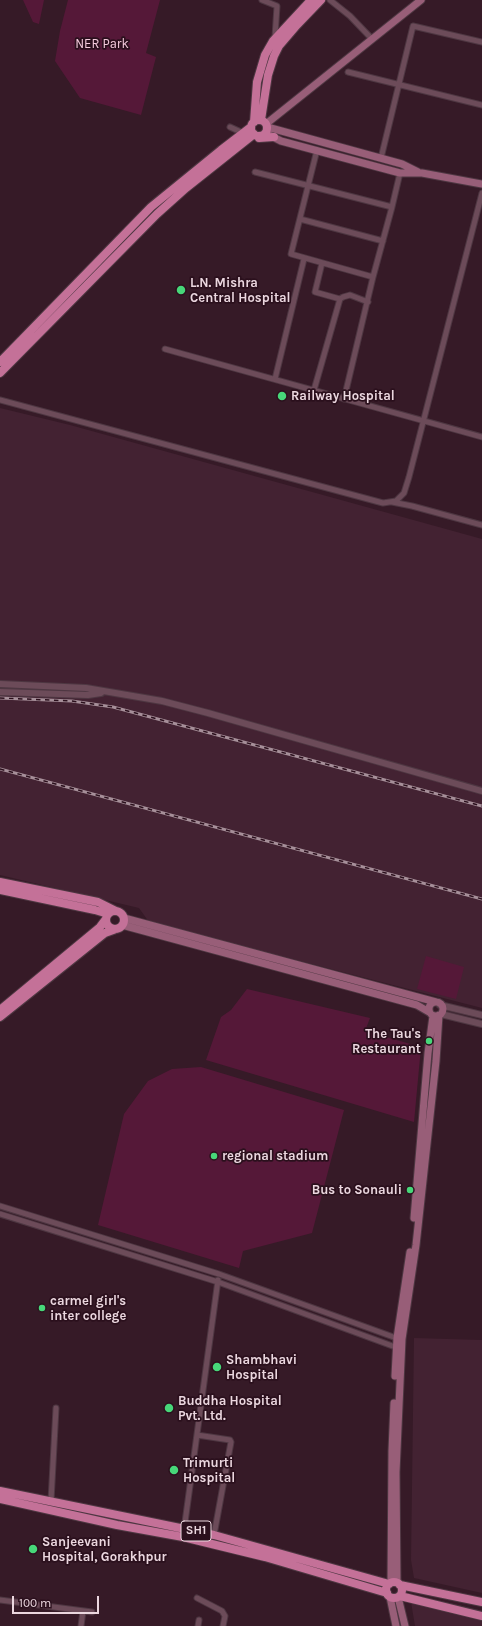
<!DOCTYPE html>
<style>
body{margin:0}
#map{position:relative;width:482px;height:1626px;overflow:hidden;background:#361a27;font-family:Karla,sans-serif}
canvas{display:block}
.scale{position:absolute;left:12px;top:1596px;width:87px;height:18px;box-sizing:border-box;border:2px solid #ebd7df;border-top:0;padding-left:5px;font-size:12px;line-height:14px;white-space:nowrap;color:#ebd7df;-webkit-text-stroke:3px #2b101d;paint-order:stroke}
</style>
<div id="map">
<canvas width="482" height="1626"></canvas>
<div class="scale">100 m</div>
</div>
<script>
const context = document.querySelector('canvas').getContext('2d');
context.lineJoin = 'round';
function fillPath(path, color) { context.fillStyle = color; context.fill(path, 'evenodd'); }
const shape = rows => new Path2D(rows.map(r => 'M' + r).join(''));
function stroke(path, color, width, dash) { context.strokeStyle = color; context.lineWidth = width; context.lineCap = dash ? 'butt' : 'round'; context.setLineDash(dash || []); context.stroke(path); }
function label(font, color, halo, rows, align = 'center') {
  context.font = font + ' Karla,sans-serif'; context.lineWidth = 3.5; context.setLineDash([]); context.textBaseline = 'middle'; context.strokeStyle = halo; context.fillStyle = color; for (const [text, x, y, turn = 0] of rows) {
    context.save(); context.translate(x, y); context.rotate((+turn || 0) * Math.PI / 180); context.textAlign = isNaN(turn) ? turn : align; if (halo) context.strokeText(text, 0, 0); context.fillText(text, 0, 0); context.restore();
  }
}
fillPath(shape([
 [0,408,70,425,482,539,482,1008,149,922,139,908,0,875],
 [414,1338,482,1340,482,1593,414,1578,411,1560],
 [411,1602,482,1619,482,1626,415,1626]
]), '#432232');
fillPath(shape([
 [23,0,44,0,39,24,33,22],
 [68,0,160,0,146,53,156,57,141,115,80,98,55,61,60,31],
 [426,956,464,967,456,999,417,989],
 [247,989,370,1018,365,1031,421,1047,414,1122,206,1060,221,1017,231,1010],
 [201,1067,344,1110,312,1233,243,1251,239,1268,98,1225,124,1114,148,1081,172,1069]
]), '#551838');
const minor = shape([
 [262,0,277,6,275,37],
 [330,0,350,16,372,39],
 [348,72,482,105],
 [230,127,243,133],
 [317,150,291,254,373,277],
 [381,158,413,26,482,42],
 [255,172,392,207],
 [300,219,383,241],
 [340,299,343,297,350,295,368,302],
 [165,349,482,437],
 [275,379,304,259],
 [314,390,340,299,315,292,322,263],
 [344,399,373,277,392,207,400,173],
 [0,400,383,503,396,501,404,493,409,477,482,193],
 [392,502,412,506,482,525],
 [0,1206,219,1274,399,1339],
 [0,1214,218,1282,398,1348],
 [197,1435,230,1440,231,1442,214,1535],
 [51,1501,56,1408],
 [183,1537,218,1280],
 [197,1598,222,1611,225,1616,223,1626],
 [0,1600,92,1612],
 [81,1626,83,1611],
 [198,1626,199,1620]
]);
const tertiary = shape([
 [0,684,86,688,162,701,208,713,482,791],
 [0,692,88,695,101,693],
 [440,1005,482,1015],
 [441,1014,482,1024]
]);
const secondary = shape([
 [266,124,421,0],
 [267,127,402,164,418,172],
 [265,133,281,141,400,173,422,173,482,184],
 [124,918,436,1002],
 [122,925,417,1005,429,1012],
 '429 1009a7 7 0 1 1 14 0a7 7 0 1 1-14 0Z',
 [414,1218,428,1053,433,1016],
 [395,1376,397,1338,410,1252],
 [397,1582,396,1472,402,1339,416,1245,436,1061,439,1015],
 [391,1583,392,1451,394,1403],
 [390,1597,396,1626],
 [398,1597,405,1626]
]);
const primary = shape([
 [261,120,268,75,274,56,279,46,297,25,321,0],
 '251 128a8 8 0 1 1 16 0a8 8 0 1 1-16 0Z',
 [254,122,257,82,265,55,273,41,311,0],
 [259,138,274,137],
 [0,362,151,207,221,150,251,127],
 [0,373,157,214,186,188,254,134],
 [0,882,98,902,116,911],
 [0,890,95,910,108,914],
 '106 920a9 9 0 1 1 18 0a9 9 0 1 1-18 0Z',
 [0,1010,100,927,106,919],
 [0,1017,105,933,116,929],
 [0,1491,214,1535,389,1584],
 [0,1499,117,1525,183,1537,265,1557,387,1593],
 '386 1590a8 8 0 1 1 16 0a8 8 0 1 1-16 0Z',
 [400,1585,482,1602],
 [400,1596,482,1616]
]);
stroke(minor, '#4e3742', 7);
stroke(tertiary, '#4e3742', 8);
stroke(secondary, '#4e3742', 9);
stroke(primary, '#4e3742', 10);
stroke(minor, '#6c4b59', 5);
stroke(tertiary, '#6c4b59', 6);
stroke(secondary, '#985e78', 7);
stroke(primary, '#c47198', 8);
const rail = shape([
 [0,698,72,701,113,707,482,806],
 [0,769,482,899]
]);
stroke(rail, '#a68f99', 3);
stroke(rail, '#2b101d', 1.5, [4.5]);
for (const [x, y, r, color] of [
 [181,290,5,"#47d779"],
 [282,396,5,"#47d779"],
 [429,1041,4,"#47d779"],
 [214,1156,4,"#47d779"],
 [410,1190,4,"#47d779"],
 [42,1308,4,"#47d779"],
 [217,1367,5,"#47d779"],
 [169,1408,5,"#47d779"],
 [174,1470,5,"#47d779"],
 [33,1549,5,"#47d779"]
]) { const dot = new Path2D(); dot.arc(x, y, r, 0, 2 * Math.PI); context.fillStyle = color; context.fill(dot); stroke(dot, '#2b101d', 1.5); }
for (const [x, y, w] of [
 [196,1531,30]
]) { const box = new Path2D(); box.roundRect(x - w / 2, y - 10, w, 20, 3); context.fillStyle = '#2b101d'; context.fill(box); stroke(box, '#ebd7df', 1); }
label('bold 12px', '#ebd7df', null, [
 ["SH1",196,1531]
]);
label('13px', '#f5cbdd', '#2b101d', [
 ["NER Park",102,44]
]);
label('bold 13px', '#ebd7df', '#2b101d', [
 ["L.N. Mishra",190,283],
 ["Central Hospital",190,298],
 ["Railway Hospital",291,396],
 ["The Tau's",421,1034,"right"],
 ["Restaurant",421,1049,"right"],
 ["regional stadium",222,1156],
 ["Bus to Sonauli",402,1190,"right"],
 ["carmel girl's",50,1301],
 ["inter college",50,1316],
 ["Shambhavi",226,1360],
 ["Hospital",226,1375],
 ["Buddha Hospital",178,1401],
 ["Pvt. Ltd.",178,1416],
 ["Trimurti",183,1463],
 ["Hospital",183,1478],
 ["Sanjeevani",42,1542],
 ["Hospital, Gorakhpur",42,1557]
], 'left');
</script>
